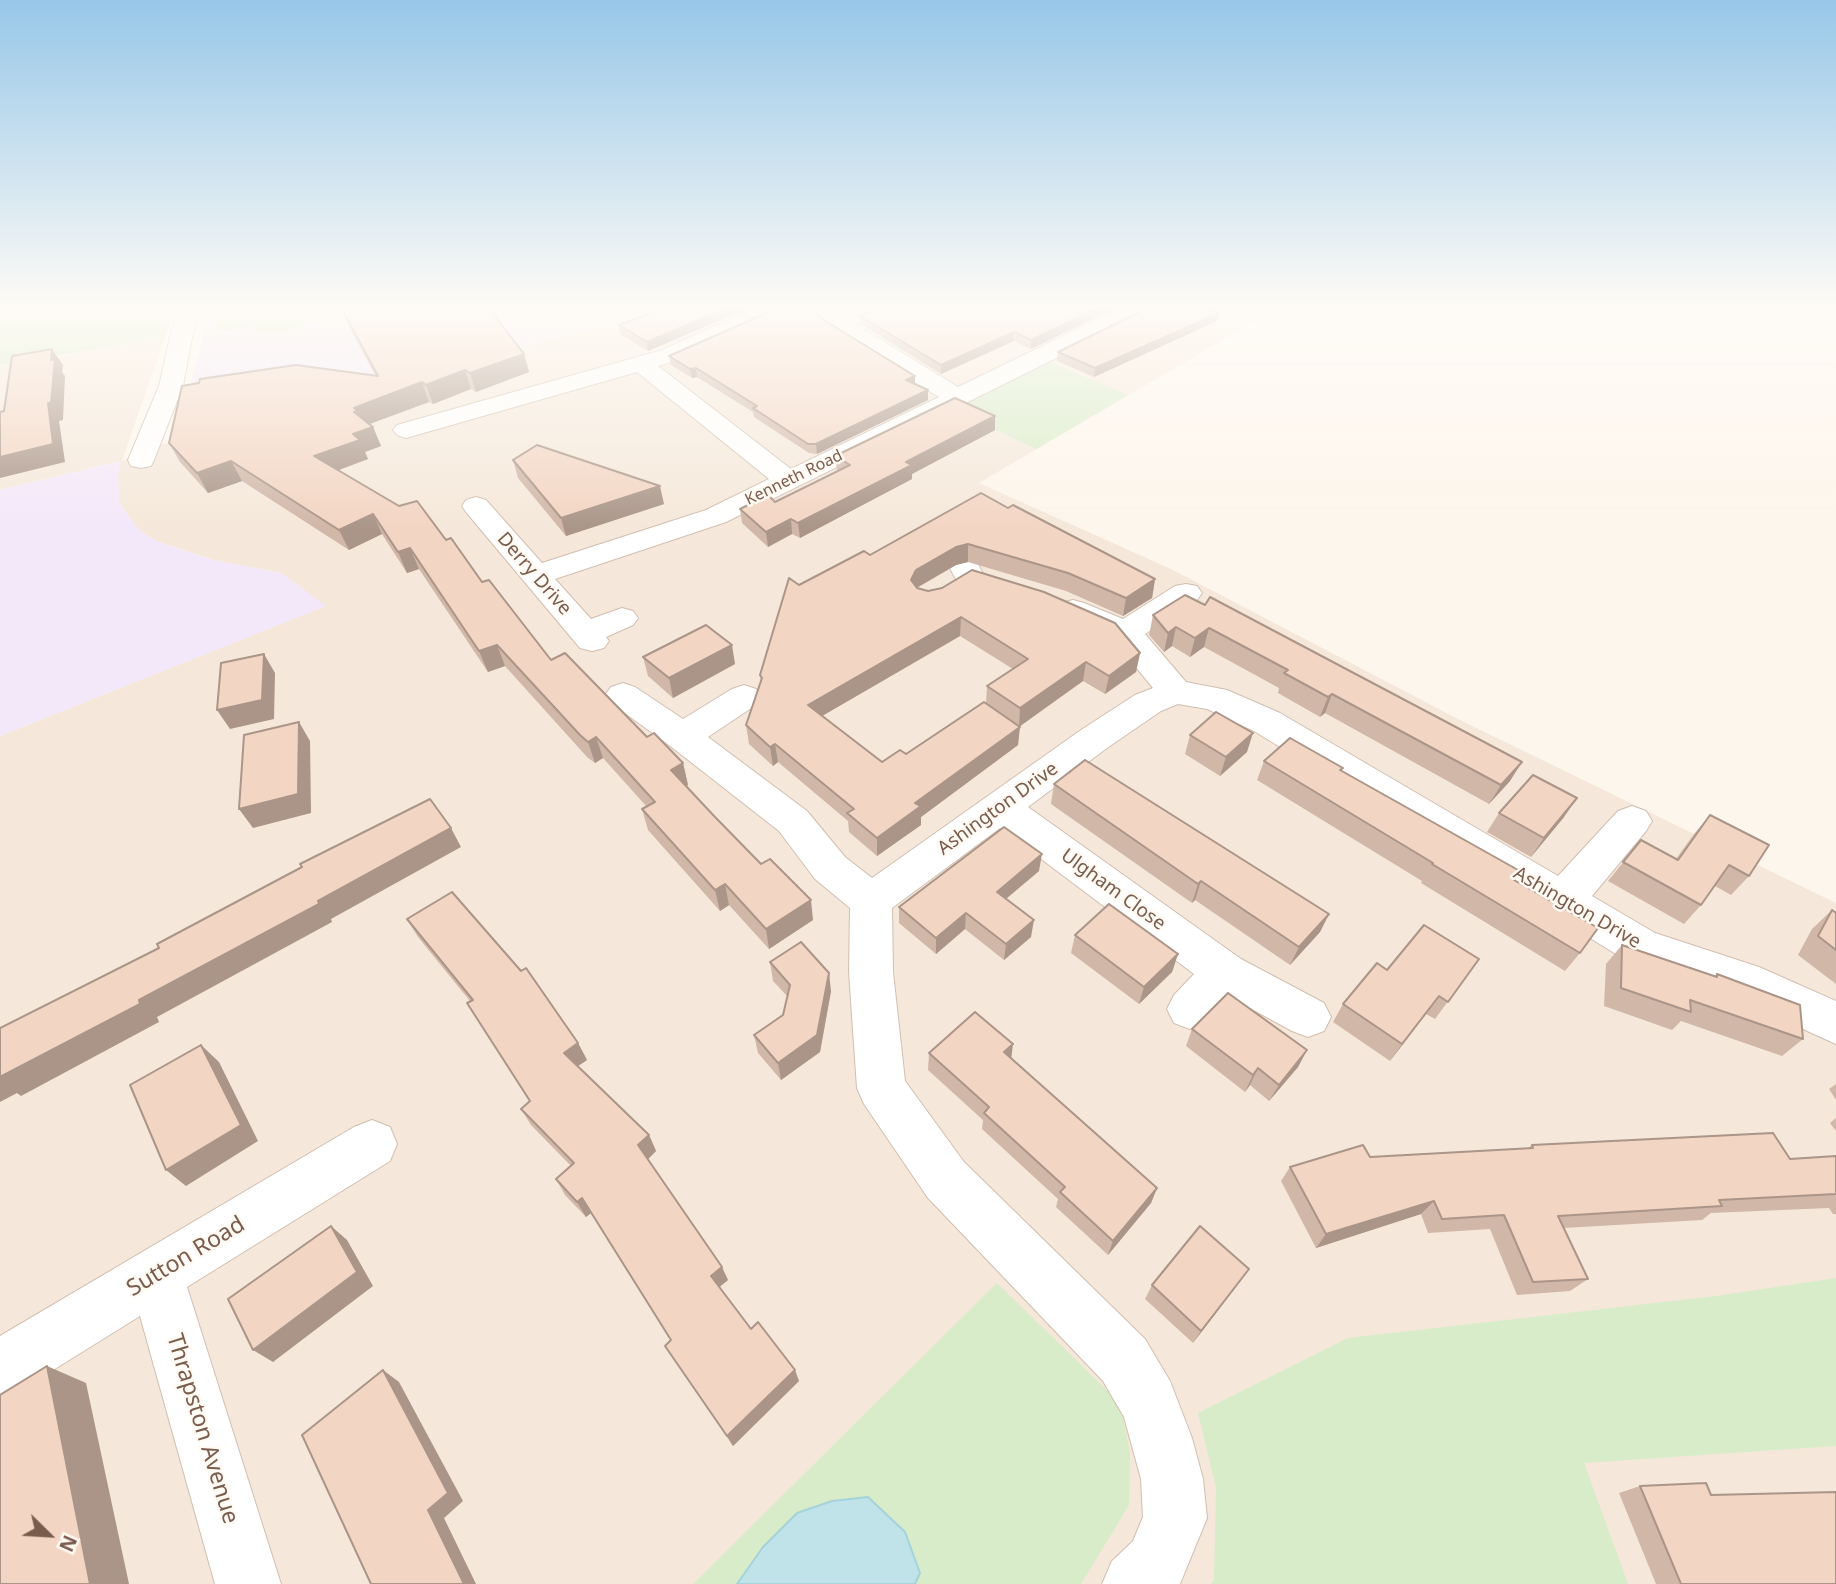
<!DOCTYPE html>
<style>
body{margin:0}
#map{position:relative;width:1836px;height:1584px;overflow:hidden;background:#fdf6ec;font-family:"Noto Sans",sans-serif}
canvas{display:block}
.north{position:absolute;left:14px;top:1500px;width:70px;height:70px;-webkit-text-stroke:5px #fffaf3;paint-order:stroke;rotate:114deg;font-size:19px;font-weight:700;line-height:28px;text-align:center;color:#7a5c4d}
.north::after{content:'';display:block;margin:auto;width:24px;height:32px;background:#7a5c4d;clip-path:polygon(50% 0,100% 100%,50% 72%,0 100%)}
</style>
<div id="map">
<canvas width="1836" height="1584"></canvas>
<div class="north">N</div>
</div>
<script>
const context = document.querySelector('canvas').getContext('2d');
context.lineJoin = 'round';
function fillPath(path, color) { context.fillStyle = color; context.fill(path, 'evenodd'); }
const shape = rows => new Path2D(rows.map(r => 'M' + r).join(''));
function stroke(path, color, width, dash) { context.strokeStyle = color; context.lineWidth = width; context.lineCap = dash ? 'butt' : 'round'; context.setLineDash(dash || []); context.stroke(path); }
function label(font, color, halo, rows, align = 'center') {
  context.font = font + ' "Noto Sans",sans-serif'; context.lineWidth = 5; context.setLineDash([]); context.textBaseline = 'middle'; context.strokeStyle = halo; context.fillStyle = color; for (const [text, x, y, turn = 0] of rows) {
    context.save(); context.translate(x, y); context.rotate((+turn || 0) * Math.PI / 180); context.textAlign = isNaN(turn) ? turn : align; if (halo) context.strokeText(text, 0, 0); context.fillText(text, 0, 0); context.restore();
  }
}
fillPath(shape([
 [671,307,1279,307,979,483,1171,569,1460,720,1836,903,1836,1584,0,1584,0,736,325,606,281,573,213,560,156,541,139,530,119,503,118,472,120,461,0,490,0,367,165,337,122,461,183,436]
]), '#f5e8da');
fillPath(shape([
 [221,307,671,307,183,436,191,383,210,309],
 [121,461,118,472,119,503,139,530,156,541,213,560,281,573,326,606,0,736,0,490]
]), '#f3e8fa');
fillPath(shape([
 [0,307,176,307,165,337,0,366],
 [291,310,308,311,314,317,312,321,300,328,280,333,261,333,252,326,224,331,213,328,215,323,231,317,259,319],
 [1047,361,1128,395,1036,449,953,409],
 [1836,1278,1836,1446,1584,1463,1628,1584,1211,1584,1214,1580,1216,1488,1198,1413,1348,1338,1716,1296],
 [997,1283,1120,1403,1130,1453,1129,1505,1081,1584,693,1584]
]), '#d8ecc9');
const water = shape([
 [868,1497,905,1532,920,1573,915,1584,737,1584,763,1547,797,1513,832,1501,868,1497]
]);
fillPath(water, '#bfe3e8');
stroke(water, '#a5d3da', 2);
const street = shape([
 [180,307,202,307,192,337,183,386,154,460,151,466,141,468,131,466,128,460,159,386,170,337,180,307],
 [757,307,786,307,783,312,678,360,658,366,791,469,939,397,829,329,800,307,827,307,839,315,856,307,886,307,883,312,855,324,958,387,1123,307,1141,307,1144,311,1141,316,726,522,555,579,591,619,622,608,633,611,638,618,633,625,606,637,609,641,604,648,592,651,580,648,466,512,462,506,466,500,476,497,486,500,542,563,706,510,769,479,637,372,406,438,397,435,393,430,397,425,662,350,757,307],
 [958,545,969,548,973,554,983,574,979,581,968,583,957,581,953,574,943,554,947,548,958,545],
 [1186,584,1197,586,1202,593,1197,600,1145,634,1186,682,1227,690,1280,713,1558,876,1618,811,1632,806,1646,811,1652,821,1646,831,1592,896,1655,933,1759,967,1836,1001,1836,1044,1728,995,1624,959,1254,731,1207,709,1178,704,1161,711,1107,748,1028,807,1241,959,1324,1003,1331,1017,1324,1031,1308,1037,1292,1031,1230,997,1206,1023,1190,1029,1174,1023,1167,1009,1174,995,1194,974,1000,828,892,908,893,972,905,1081,964,1162,1145,1339,1170,1381,1192,1438,1203,1479,1207,1518,1180,1584,1102,1584,1112,1561,1133,1541,1143,1517,1141,1479,1124,1417,1103,1381,928,1198,864,1104,857,1088,849,972,850,908,815,879,779,831,669,745,611,703,605,695,611,687,623,683,635,687,683,719,732,689,744,685,756,689,762,697,756,705,708,737,807,811,845,857,872,878,1081,730,1135,695,1153,688,1113,639,1062,617,1057,610,1062,603,1073,600,1084,603,1123,619,1175,586,1186,584],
 [372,1120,390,1127,397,1144,390,1161,187,1287,281,1584,215,1584,140,1316,21,1390,0,1398,0,1336,354,1127,372,1120]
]);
stroke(street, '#d1beb0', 2);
fillPath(street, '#fff');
fillPath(shape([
 [340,307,488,307,524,354,529,372,476,392,471,389,433,404,429,402,370,424,373,427,381,446,365,452,368,459,338,470,446,540,551,660,647,737,683,763,688,785,686,786,813,920,769,949,729,905,720,911,648,830,642,809,647,807,603,758,595,763,587,757,505,666,488,672,419,569,407,573,382,534,349,550,242,481,208,493,180,462,169,443,375,375,345,319],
 [667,307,750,307,648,351,620,334,619,325],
 [832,307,850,307,839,312],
 [880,307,1117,307,1031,349,1014,341,941,374,861,324,860,316],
 [1143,307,1205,307,1217,321,1094,377,1057,361,1058,352,1144,309],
 [827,322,915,376,915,385,928,390,928,400,817,454,809,453,754,417,753,412,697,377,692,378,671,365,669,356],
 [995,416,995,430,912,474,912,479,800,538,792,534,768,547,742,523,740,509,775,502,837,471,835,456],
 [513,460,664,504,566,536,518,478],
 [1008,508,1155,579,1152,598,1123,616,1066,591,968,562,956,565,917,588,1140,653,1136,672,1105,694,1083,681,1019,726,1018,745,921,817,921,825,877,856,849,832,848,821,778,762,773,766,749,744,746,725,761,681,760,675,799,585,870,555],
 [960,636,1013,669,987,686,986,703,906,754,882,762,822,716],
 [1185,595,1510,781,1489,804,1325,713,1320,717,1278,693,1279,688,1204,647,1190,657,1172,646,1164,652,1149,635,1153,615],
 [643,657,735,664,673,698,648,676],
 [1190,735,1247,752,1220,776,1185,754],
 [1264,761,1343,768,1342,771,1515,880,1580,953,1565,971,1421,883,1422,881,1257,780],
 [1054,784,1329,914,1320,932,1290,965,1195,900,1192,903,1051,804],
 [1499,813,1564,817,1531,857,1487,832],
 [1710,815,1749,876,1731,895,1715,886,1701,905,1684,924,1608,881,1641,840,1676,859,1694,834],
 [1039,871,1006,899,1031,937,1004,960,965,929,936,954,899,923,899,907],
 [1832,910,1836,913,1836,984,1798,955,1812,929],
 [407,919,578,1043,587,1060,578,1066,649,1135,656,1151,648,1159,728,1280,719,1287,751,1329,799,1381,733,1446,665,1346,671,1340,591,1213,586,1217,565,1195,556,1179,571,1166,531,1125,521,1109,530,1102,467,1003,470,1001,418,937],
 [1075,935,1178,954,1172,972,1139,1004,1071,953],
 [1622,945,1714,976,1717,974,1803,1039,1782,1056,1681,1021,1672,1030,1604,1006,1606,964],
 [1479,959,1435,1019,1426,1014,1390,1061,1333,1022,1343,1004,1387,970],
 [770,962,831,991,820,1052,781,1080,758,1053,754,1035,783,1015,788,997,773,981],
 [1192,1029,1307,1050,1298,1067,1269,1101,1250,1085,1245,1092,1186,1046],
 [929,1053,1011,1058,1157,1188,1151,1203,1108,1255,1056,1207,1058,1199,982,1129,983,1120,928,1070],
 [1836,1084,1836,1100,1829,1089],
 [1836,1118,1836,1131,1830,1123],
 [1532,1145,1790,1159,1836,1156,1836,1214,1833,1214,1829,1208,1711,1213,1702,1220,1564,1228,1588,1279,1570,1291,1517,1295,1490,1229,1428,1233,1421,1214,1316,1248,1281,1181,1290,1167,1370,1157,1528,1148],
 [1249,1269,1193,1343,1145,1299,1152,1285],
 [1640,1486,1711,1495,1836,1584,1656,1584,1619,1493]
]), '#d1b7a8');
fillPath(shape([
 [729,307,750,307,648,351,647,342],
 [839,307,850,307,839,312],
 [1100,307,1117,307,1031,349,1031,340],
 [1219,313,1217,321,1094,377,1095,368],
 [1014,332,1014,341,941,374,941,365],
 [52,349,63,365,62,372,65,376,63,420,59,421,65,462,0,478,0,457,48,403],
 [524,354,529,372,476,392,470,373],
 [696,368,697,377,692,378,690,369],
 [465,370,471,389,433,404,426,385],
 [915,376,915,385,906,380],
 [422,382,429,402,364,426,373,427,381,446,365,452,368,459,323,476,314,456,353,434,354,408],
 [928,390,928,400,817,454,816,444],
 [995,416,995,430,912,474,912,479,800,538,798,523,906,462],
 [231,461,242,481,208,493,197,473],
 [660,486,664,504,566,536,561,518],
 [373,514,382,534,349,550,339,530],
 [791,519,792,534,768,547,766,532],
 [968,544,968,562,956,565,916,588,911,580,916,570,956,547],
 [410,548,419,569,407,573,398,552],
 [1155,579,1152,598,1123,616,1126,598],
 [961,617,960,636,810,723,808,705],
 [1176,627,1172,646,1164,652,1168,633],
 [1209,628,1204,647,1190,657,1195,638],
 [497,645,505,666,488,672,479,651],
 [732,645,735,664,673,698,669,678],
 [1140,653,1136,672,1105,694,1109,676],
 [264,654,275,673,274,719,230,729,217,710],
 [1086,662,1083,681,1019,727,1020,708],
 [1332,694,1325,713,1320,717,1328,697],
 [299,722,310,741,311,813,253,828,239,809],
 [1020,727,1018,745,921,817,921,825,877,856,877,838,915,803],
 [1253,733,1247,752,1220,776,1226,757],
 [596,737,603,758,595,763,588,742],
 [775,744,778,762,773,766,770,747],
 [1522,762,1510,781,1489,804,1501,785],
 [683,763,688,785,677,791,671,770],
 [1577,798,1564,817,1531,857,1544,838],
 [451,828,461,847,331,919,332,922,157,1017,159,1022,21,1096,17,1093,0,1102,0,1077,139,1000],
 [1042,854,1039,871,995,908,997,892],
 [1201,881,1195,900,1192,903,1198,884],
 [725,884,729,905,720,911,715,890],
 [811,900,813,920,769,949,766,929],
 [966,913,965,929,936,954,936,938],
 [1329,914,1320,932,1290,965,1299,947],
 [1034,920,1031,937,1004,960,1006,944],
 [1178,954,1172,972,1139,1004,1144,987],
 [829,973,831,991,820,1052,781,1080,778,1063],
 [1439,996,1426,1014,1390,1061,1402,1044],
 [578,1043,587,1060,572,1070,564,1053],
 [1013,1044,1011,1061,1004,1052],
 [201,1045,219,1062,258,1141,186,1186,166,1170],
 [1307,1050,1298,1067,1269,1101,1279,1085],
 [1258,1068,1250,1085,1245,1092,1253,1075],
 [649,1135,656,1151,646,1161,638,1145],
 [1157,1188,1151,1203,1108,1255,1113,1241],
 [582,1198,591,1213,586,1217,577,1202],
 [1434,1201,1421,1214,1316,1248,1326,1234],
 [331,1226,347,1240,373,1286,273,1362,253,1350],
 [722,1267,728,1280,717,1289,711,1276],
 [1249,1269,1239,1283,1193,1343,1201,1331],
 [47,1366,86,1383,129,1584,90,1584],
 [383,1370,399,1382,463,1501,444,1518,476,1584,464,1584,428,1510],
 [795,1370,799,1381,733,1446,727,1436]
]), '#aa9588');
const building = shape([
 [341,307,488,307,524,354,470,373,465,370,426,385,422,382,354,408,358,411,354,412,373,427,353,434,360,440,314,456,399,506,417,501,446,540,451,538,482,582,489,580,551,660,565,653,647,737,654,733,683,763,671,770,715,817,761,864,770,859,811,900,766,929,725,884,715,890,642,809,655,802,596,737,588,742,580,735,497,645,479,651,410,548,398,552,373,514,339,530,231,461,197,473,169,443,182,386,199,383,200,379,296,365,378,376,341,307],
 [667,307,729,307,647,342,619,325,667,307],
 [780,307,807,307,827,322,915,376,906,380,928,390,816,444,808,444,753,408,757,406,696,368,690,369,669,356,780,307],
 [880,307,1100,307,1031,340,1014,332,941,365,860,316,880,307],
 [1145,307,1205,307,1219,313,1095,368,1058,352,1144,310,1145,307],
 [52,349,51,360,55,359,51,403,48,403,53,444,0,457,0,412,4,411,12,356,52,349],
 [955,398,995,416,906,462,912,465,798,523,791,519,766,532,740,509,768,495,775,502,850,465,835,456,955,398],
 [537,445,660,486,561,518,513,460,537,445],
 [981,493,1008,508,1013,505,1155,579,1126,598,1068,573,968,544,956,547,916,570,911,580,917,588,928,591,942,588,972,570,1044,592,1115,623,1140,653,1109,676,1086,662,1020,708,987,686,1028,659,961,617,808,705,882,762,900,750,906,754,984,702,1020,727,915,803,921,806,877,838,847,813,854,809,775,744,770,747,746,725,762,678,760,675,789,578,799,585,864,551,870,555,981,493],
 [1185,595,1205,605,1210,597,1522,762,1501,785,1332,694,1328,697,1284,673,1288,670,1209,628,1195,638,1176,627,1168,633,1153,615,1185,595],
 [706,625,732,645,669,678,643,657,706,625],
 [264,654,262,700,217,710,221,663,264,654],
 [1216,712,1253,733,1226,757,1190,735,1216,712],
 [299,722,298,794,239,809,244,735,299,722],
 [1290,738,1343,768,1340,770,1518,870,1520,872,1514,880,1598,928,1580,953,1432,864,1433,863,1264,761,1290,738],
 [1085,760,1329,914,1299,947,1201,881,1198,884,1054,784,1085,760],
 [1533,775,1577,798,1544,838,1499,813,1533,775],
 [430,799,451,828,318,901,319,904,139,1000,140,1004,0,1077,0,1028,159,948,157,944,302,867,300,864,430,799],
 [1710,815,1769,845,1749,876,1729,865,1701,905,1623,862,1641,840,1678,860,1710,815],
 [1004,827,1042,854,997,892,1034,920,1006,944,966,913,936,938,899,907,1004,827],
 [452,892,521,971,526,968,578,1043,564,1053,649,1135,638,1145,722,1267,711,1276,751,1329,758,1322,795,1370,727,1436,665,1346,671,1340,582,1198,577,1202,556,1179,574,1163,521,1109,530,1101,467,1003,473,1000,407,919,452,892],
 [1109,904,1178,954,1144,987,1075,935,1109,904],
 [1832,910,1836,913,1836,950,1818,936,1832,910],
 [1424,925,1479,959,1448,1002,1439,996,1402,1044,1343,1004,1377,963,1387,970,1424,925],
 [801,942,829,973,817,1035,778,1063,754,1035,783,1015,790,985,770,962,801,942],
 [1622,945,1717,977,1717,974,1800,1005,1803,1039,1690,1000,1691,1012,1621,988,1622,945],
 [1228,993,1307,1050,1279,1085,1258,1068,1253,1075,1192,1029,1228,993],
 [975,1012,1013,1044,1004,1052,1157,1188,1113,1241,1060,1192,1065,1187,984,1113,989,1107,929,1053,975,1012],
 [201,1045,241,1125,166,1170,130,1085,201,1045],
 [1773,1133,1790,1159,1836,1156,1836,1194,1719,1200,1722,1206,1558,1216,1588,1279,1533,1282,1504,1215,1442,1219,1434,1201,1326,1234,1290,1167,1363,1145,1370,1157,1533,1148,1532,1145,1773,1133],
 [331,1226,357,1272,253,1350,228,1299,331,1226],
 [1200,1226,1249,1269,1201,1331,1152,1285,1200,1226],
 [47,1366,90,1584,0,1584,0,1395,47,1366],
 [383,1370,448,1493,428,1510,464,1584,371,1584,302,1435,383,1370],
 [1706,1483,1711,1495,1836,1492,1836,1584,1681,1584,1640,1486,1706,1483]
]);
fillPath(building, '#f3d5c3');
stroke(building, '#aa9588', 2);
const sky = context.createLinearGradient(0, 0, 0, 529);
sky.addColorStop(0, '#97c7e8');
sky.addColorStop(0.58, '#fefbf6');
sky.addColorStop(1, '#fefbf600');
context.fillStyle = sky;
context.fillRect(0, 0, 1836, 529);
label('16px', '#7a5c4d', '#fffaf3', [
 ["Kenneth Road",794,478,-26]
]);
label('19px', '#7a5c4d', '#fffaf3', [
 ["Derry Drive",534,574,49],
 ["Ashington Drive",998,809,-36],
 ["Ulgham Close",1113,890,36],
 ["Ashington Drive",1577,908,30]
]);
label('23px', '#7a5c4d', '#fffaf3', [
 ["Sutton Road",186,1257,-31],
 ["Thrapston Avenue",202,1429,73]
]);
</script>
